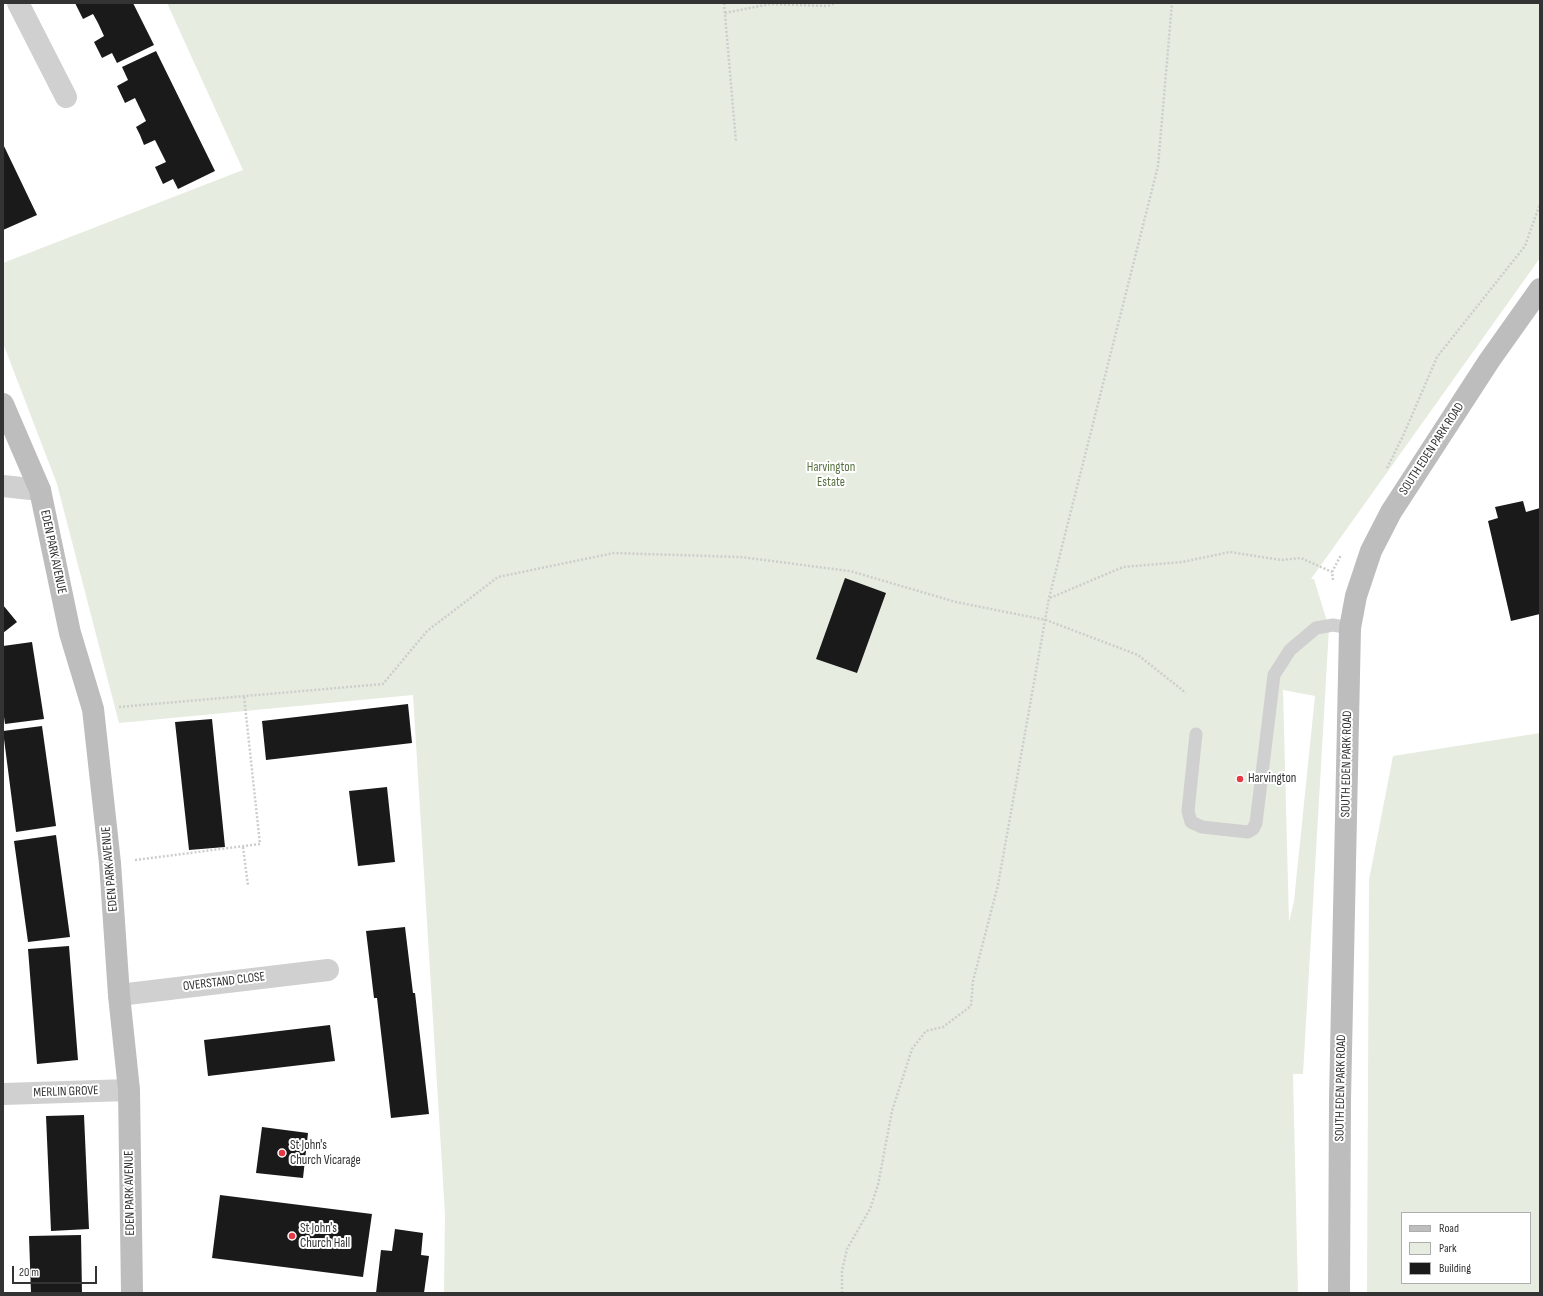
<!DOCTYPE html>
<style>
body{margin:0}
#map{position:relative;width:1543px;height:1296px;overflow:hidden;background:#fff;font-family:"Sofia Sans Condensed",sans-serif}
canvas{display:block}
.frame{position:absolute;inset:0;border:4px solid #333;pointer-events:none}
.legend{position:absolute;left:1401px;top:1212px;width:130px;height:72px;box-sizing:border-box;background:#fff;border:1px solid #adadad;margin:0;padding:5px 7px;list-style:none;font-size:12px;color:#333}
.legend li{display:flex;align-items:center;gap:8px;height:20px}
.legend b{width:20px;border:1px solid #adadad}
.scale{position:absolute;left:12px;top:1266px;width:85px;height:18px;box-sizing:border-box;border:2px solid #333;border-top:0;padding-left:5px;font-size:12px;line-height:14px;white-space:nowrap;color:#333;-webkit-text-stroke:3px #fff;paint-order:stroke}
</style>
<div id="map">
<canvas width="1543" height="1296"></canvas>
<div class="frame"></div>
<ul class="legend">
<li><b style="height:5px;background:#bdbdbd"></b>Road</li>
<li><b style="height:11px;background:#e6ecdf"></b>Park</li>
<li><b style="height:11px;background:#1a1a1a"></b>Building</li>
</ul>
<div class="scale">20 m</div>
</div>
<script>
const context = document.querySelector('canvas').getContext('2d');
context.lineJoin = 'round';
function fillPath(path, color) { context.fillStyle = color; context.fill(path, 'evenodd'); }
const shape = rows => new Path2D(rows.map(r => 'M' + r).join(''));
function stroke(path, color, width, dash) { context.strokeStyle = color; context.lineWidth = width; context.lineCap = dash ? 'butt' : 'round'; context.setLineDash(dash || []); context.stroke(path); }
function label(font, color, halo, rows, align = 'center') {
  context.font = font + ' "Sofia Sans Condensed",sans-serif'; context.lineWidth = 4; context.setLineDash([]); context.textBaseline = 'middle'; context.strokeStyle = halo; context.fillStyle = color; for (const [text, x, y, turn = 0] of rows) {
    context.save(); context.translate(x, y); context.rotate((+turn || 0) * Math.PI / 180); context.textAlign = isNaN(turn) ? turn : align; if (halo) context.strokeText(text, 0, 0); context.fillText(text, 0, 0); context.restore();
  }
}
fillPath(shape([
 [167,3,1540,3,1540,258,1311,579,1314,579,1329,628,1303,1074,1293,1074,1298,1293,444,1293,445,1214,413,695,119,723,57,484,3,343,3,263,243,170],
 [1283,690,1315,696,1294,901,1289,922],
 [1540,733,1540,1293,1367,1293,1369,880,1393,756],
 [1402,1213,1530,1213,1530,1283,1402,1283]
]), '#e6ecdf');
fillPath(shape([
 [75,3,133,3,154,45,117,63,112,53,102,58,94,42,104,36,98,23,93,14,83,19],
 [156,51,215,171,178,189,173,179,163,184,155,167,166,162,155,140,144,145,140,135,136,127,146,121,135,98,125,103,117,86,128,80,122,67],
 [3,144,37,215,3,230],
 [1523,501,1526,512,1540,508,1540,614,1511,621,1488,521,1498,518,1495,507],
 [845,578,886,593,857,673,816,659],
 [3,605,17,622,3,633],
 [32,642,44,719,5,724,3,710,3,646],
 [408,704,412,743,266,760,262,721],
 [212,719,225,847,189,850,175,722],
 [42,726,56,826,16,832,3,731],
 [387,787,395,862,358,866,349,791],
 [56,835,70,937,28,942,14,841],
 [405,927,413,993,415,993,429,1114,391,1118,377,998,374,998,366,931],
 [69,946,78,1060,37,1064,28,949],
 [330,1025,335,1061,208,1076,204,1040],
 [84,1115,89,1229,51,1231,46,1116],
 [262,1127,308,1133,303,1178,256,1173],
 [220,1195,372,1214,363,1277,212,1258],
 [395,1229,423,1233,421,1255,429,1256,424,1293,376,1293,381,1250,392,1251],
 [81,1235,82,1293,31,1293,29,1236]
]), '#1a1a1a');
stroke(shape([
 [724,3,736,142],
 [725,13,770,4,828,6,835,3],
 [1387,468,1403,436,1437,357,1525,246,1540,204],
 [1333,580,1332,572,1341,555],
 [1050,598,1123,567,1182,562,1230,552,1281,560,1301,558,1332,572],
 [119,707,383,684,427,631,498,577,614,553,740,557,850,571,956,602,1046,620,1138,655,1186,693],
 [243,847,248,886],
 [135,860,260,844,244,696],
 [842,1293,842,1271,847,1249,870,1209,878,1185,892,1111,912,1049,926,1031,943,1027,971,1006,973,981,998,885,1049,598,1158,166,1172,3]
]), '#cdcdcd', 2.5, [2, 2]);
stroke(shape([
 [1196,734,1188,811,1191,822,1202,827,1248,832,1253,829,1256,823,1274,675,1290,650,1316,628,1333,625,1350,628]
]), '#d0d0d0', 13);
stroke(shape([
 [18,3,66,97],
 [3,486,40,490],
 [119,995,328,970],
 [3,1094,129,1090]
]), '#d0d0d0', 22);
stroke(shape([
 [3,404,40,490,70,633,93,709,110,863,119,995,129,1090,132,1293],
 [1339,1293,1340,1099,1350,628,1356,596,1371,551,1391,512,1489,361,1540,289]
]), '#bdbdbd', 22);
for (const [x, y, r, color] of [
 [1240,779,4,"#e63946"],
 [282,1153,4,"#e63946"],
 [292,1236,4,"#e63946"]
]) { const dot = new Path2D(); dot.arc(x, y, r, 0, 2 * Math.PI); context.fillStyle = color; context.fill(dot); stroke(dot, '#fff', 1.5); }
label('13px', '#333', '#fff', [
 ["SOUTH EDEN PARK ROAD",1432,449,-57],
 ["EDEN PARK AVENUE",53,552,78],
 ["SOUTH EDEN PARK ROAD",1347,764,-89],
 ["EDEN PARK AVENUE",110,869,-95],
 ["OVERSTAND CLOSE",224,982,-7],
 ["SOUTH EDEN PARK ROAD",1341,1088,-89],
 ["MERLIN GROVE",66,1092,-2],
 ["EDEN PARK AVENUE",130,1193,-91]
]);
label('13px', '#56703f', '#fff', [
 ["Harvington",831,468],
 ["Estate",831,483]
]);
label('13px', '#333', '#fff', [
 ["Harvington",1248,779],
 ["St John's",290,1146],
 ["Church Vicarage",290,1161],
 ["St John's",300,1229],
 ["Church Hall",300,1244]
], 'left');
</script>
